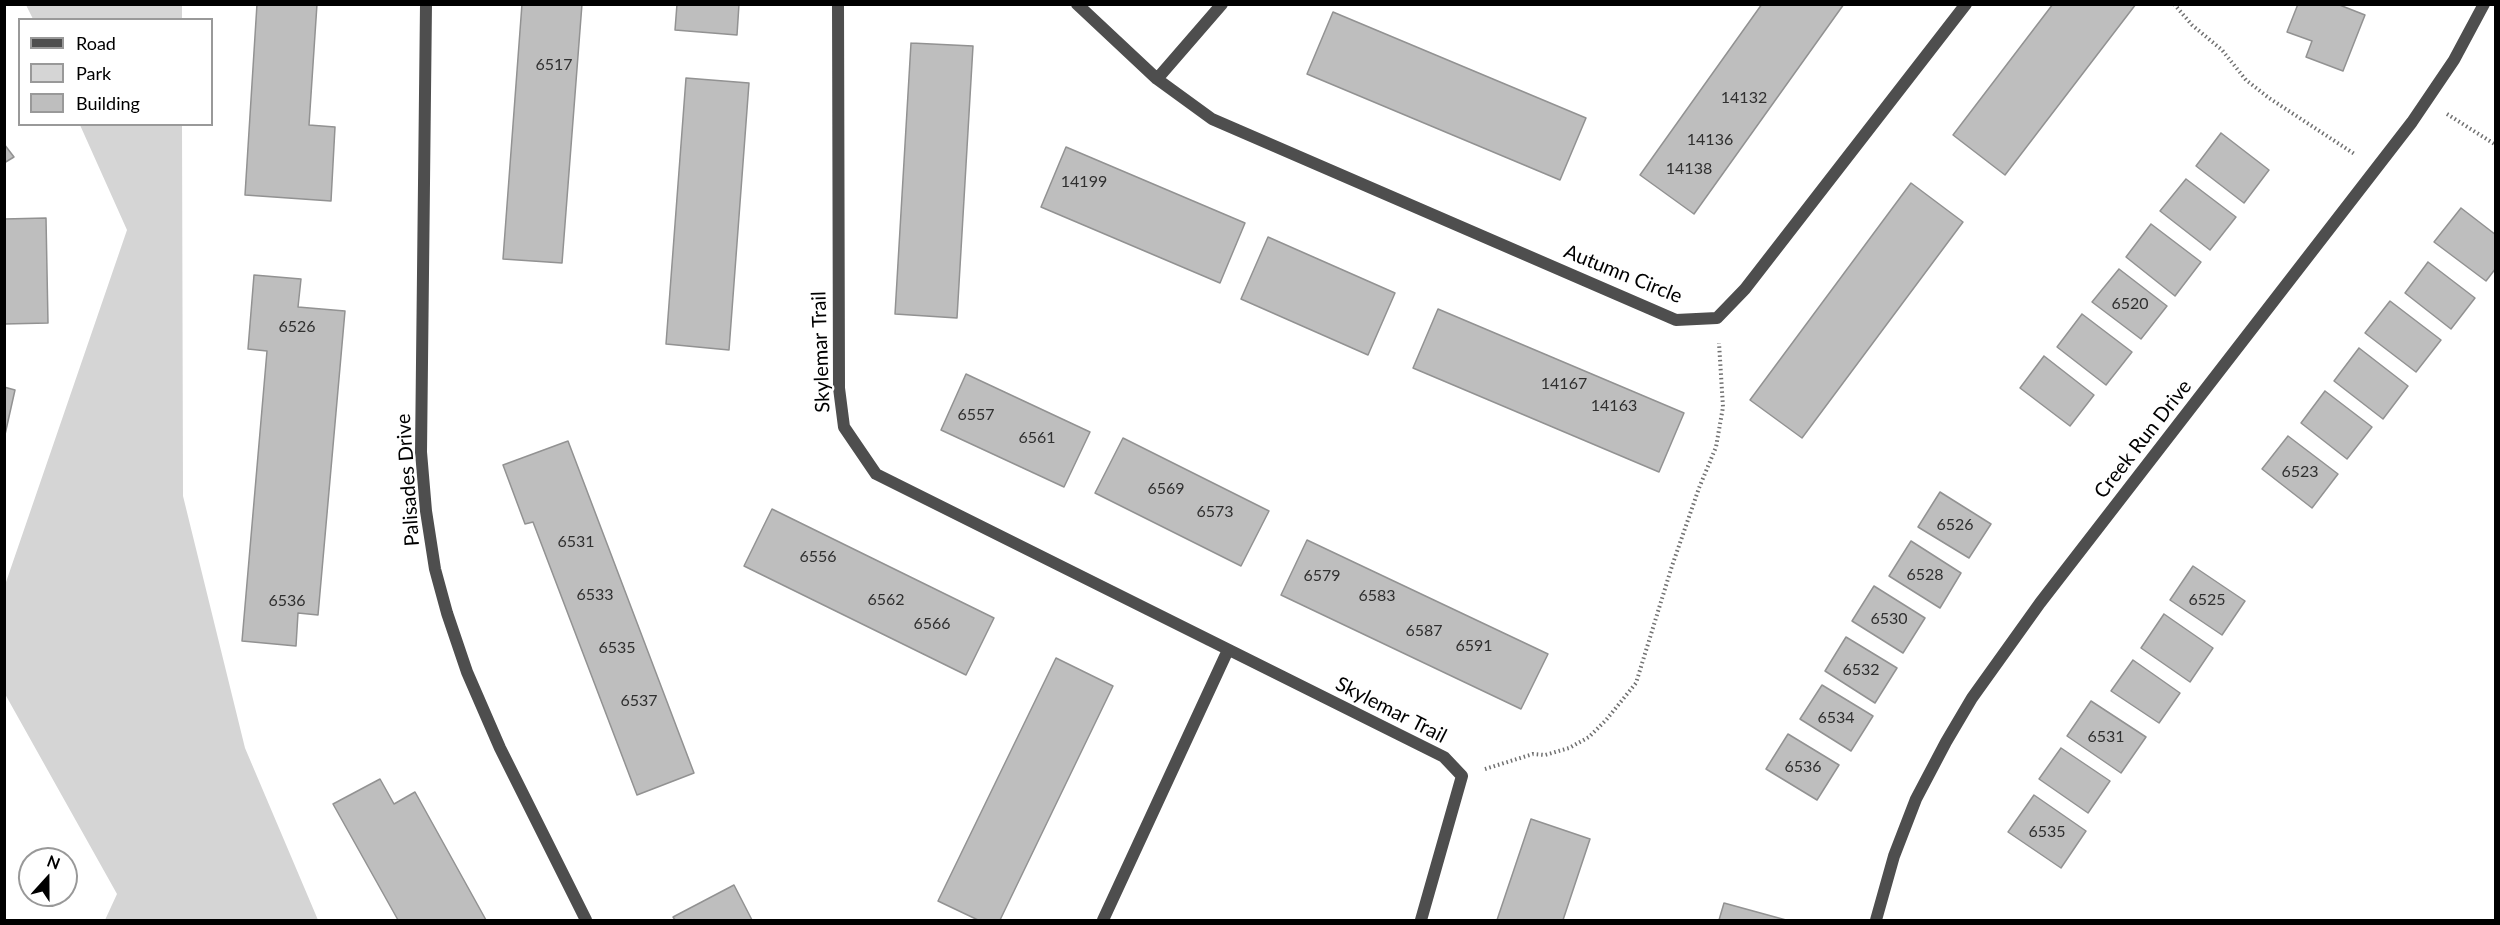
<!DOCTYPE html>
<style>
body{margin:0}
#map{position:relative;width:2500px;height:925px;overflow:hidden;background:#fff;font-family:Lato,sans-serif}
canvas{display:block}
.frame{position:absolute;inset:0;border:6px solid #000;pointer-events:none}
.legend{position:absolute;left:18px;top:18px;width:195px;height:108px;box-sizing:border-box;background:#fff;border:2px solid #999;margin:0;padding:8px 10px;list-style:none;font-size:18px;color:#000}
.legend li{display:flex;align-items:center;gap:12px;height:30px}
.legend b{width:30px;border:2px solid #999}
.north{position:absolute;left:18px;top:847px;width:60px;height:60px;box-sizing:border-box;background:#fff;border:2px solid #999;border-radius:50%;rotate:21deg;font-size:16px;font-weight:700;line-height:24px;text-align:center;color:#000}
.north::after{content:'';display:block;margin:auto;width:21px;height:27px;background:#000;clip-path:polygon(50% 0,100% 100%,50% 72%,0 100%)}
</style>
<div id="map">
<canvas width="2500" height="925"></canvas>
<div class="frame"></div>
<ul class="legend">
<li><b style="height:8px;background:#4e4e4e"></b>Road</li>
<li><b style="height:16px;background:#d5d5d5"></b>Park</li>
<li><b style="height:16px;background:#bebebe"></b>Building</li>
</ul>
<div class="north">N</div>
</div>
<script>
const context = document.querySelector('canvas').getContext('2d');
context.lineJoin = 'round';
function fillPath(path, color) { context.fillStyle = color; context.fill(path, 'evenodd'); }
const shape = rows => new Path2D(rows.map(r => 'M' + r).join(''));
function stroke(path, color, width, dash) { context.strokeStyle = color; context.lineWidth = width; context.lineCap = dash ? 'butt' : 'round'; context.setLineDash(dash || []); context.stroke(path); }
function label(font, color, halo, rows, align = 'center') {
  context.font = font + ' Lato,sans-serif'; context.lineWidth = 4.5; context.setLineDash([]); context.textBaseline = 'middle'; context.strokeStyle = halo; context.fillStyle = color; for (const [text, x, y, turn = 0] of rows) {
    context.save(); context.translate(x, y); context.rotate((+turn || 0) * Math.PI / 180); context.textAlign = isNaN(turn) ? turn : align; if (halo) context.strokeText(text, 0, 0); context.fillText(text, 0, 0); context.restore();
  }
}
fillPath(shape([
 [26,5,182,5,182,19,33,19],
 [80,125,182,125,183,496,245,748,318,920,105,920,117,894,5,694,5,585,127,230]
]), '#d5d5d5');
const building = shape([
 [257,4,317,4,309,125,335,127,331,201,245,195,257,4],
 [522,4,582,4,562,263,503,259,522,4],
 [677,4,739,4,737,35,675,30,677,4],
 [1762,4,1844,4,1694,214,1640,175,1762,4],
 [2053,4,2136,4,2005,175,1953,135,2053,4],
 [2298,4,2337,4,2365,15,2343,71,2306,57,2312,41,2287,32,2298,4],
 [1333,12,1586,118,1560,180,1307,74,1333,12],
 [911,43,973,46,957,318,895,314,911,43],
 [686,78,749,83,729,350,666,344,686,78],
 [2221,133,2269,170,2244,203,2196,166,2221,133],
 [4,144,14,157,4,163,4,144],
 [1066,147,1245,223,1220,283,1041,207,1066,147],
 [2186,179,2236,217,2210,250,2160,211,2186,179],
 [1911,183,1963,222,1802,438,1750,400,1911,183],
 [2461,208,2496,235,2496,268,2486,281,2434,242,2461,208],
 [46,218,48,323,4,324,4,219,46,218],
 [2151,224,2201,262,2175,296,2126,257,2151,224],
 [1268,237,1395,293,1368,355,1241,299,1268,237],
 [2428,262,2475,298,2451,329,2405,293,2428,262],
 [2119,269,2167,306,2141,339,2092,302,2119,269],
 [254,275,301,279,298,307,345,311,318,615,298,613,296,646,242,641,267,351,248,349,254,275],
 [2390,301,2441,340,2416,372,2365,333,2390,301],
 [1438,309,1684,413,1659,472,1413,368,1438,309],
 [2082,314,2132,352,2106,385,2057,347,2082,314],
 [2359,348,2408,386,2383,419,2334,381,2359,348],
 [2044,356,2094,395,2070,426,2020,388,2044,356],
 [966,374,1090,432,1064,487,941,430,966,374],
 [4,387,15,390,4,439,4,387],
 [2325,391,2372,427,2347,459,2301,423,2325,391],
 [2288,436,2338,474,2312,508,2262,469,2288,436],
 [1123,438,1269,511,1241,566,1095,493,1123,438],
 [568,441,694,773,637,795,533,522,525,524,503,465,568,441],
 [1940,492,1991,524,1969,558,1918,527,1940,492],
 [772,509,994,618,966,675,744,566,772,509],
 [1307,540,1548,654,1521,709,1281,595,1307,540],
 [1911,541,1961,573,1940,608,1889,576,1911,541],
 [2193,566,2245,601,2222,635,2170,600,2193,566],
 [1874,586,1925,618,1903,653,1852,621,1874,586],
 [2164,614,2213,648,2190,682,2141,648,2164,614],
 [1846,637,1897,668,1875,703,1825,671,1846,637],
 [1056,658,1113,686,1000,920,978,920,938,901,1056,658],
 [2133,660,2180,693,2159,723,2111,691,2133,660],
 [1822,685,1873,716,1851,751,1800,719,1822,685],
 [2091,701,2146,737,2121,773,2067,736,2091,701],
 [1788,734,1839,765,1817,800,1766,769,1788,734],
 [2061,748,2110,781,2088,813,2039,779,2061,748],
 [380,779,394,804,415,792,486,920,398,920,333,804,380,779],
 [2034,795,2086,831,2061,868,2008,832,2034,795],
 [1531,819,1590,839,1563,920,1497,920,1531,819],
 [734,885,752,920,675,920,673,917,734,885],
 [1724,903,1786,920,1719,920,1724,903]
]);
fillPath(building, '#bebebe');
stroke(building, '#929292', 1.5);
stroke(shape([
 [2174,4,2192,25,2222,50,2246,80,2269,98,2356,155],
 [2447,114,2496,145],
 [1485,769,1533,754,1545,755,1569,748,1589,737,1606,720,1636,683,1672,566,1699,488,1716,447,1723,407,1719,343]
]), '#707070', 4, [1.5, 3]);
stroke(shape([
 [426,4,421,452,426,511,435,569,447,613,467,672,500,748,586,920],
 [838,4,839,388,844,427,876,474,1444,757,1462,776,1421,920],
 [1077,4,1157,79,1212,119,1676,320,1717,318,1745,289,1966,4],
 [1157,79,1222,4],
 [1103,920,1228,650],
 [1876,920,1894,856,1916,799,1946,742,1972,698,2040,603,2412,122,2454,60,2484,4]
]), '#4e4e4e', 12);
label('16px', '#303030', null, [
 ["6517",554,65],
 ["14132",1744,98],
 ["14136",1710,140],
 ["14138",1689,169],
 ["14199",1084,182],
 ["6520",2130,304],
 ["6526",297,327],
 ["14167",1564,384],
 ["14163",1614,406],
 ["6557",976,415],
 ["6561",1037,438],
 ["6523",2300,472],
 ["6569",1166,489],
 ["6573",1215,512],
 ["6526",1955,525],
 ["6531",576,542],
 ["6556",818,557],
 ["6528",1925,575],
 ["6579",1322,576],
 ["6533",595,595],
 ["6583",1377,596],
 ["6562",886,600],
 ["6525",2207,600],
 ["6536",287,601],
 ["6530",1889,619],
 ["6566",932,624],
 ["6587",1424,631],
 ["6591",1474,646],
 ["6535",617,648],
 ["6532",1861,670],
 ["6537",639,701],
 ["6534",1836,718],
 ["6531",2106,737],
 ["6536",1803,767],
 ["6535",2047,832]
]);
label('20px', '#000', '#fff', [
 ["Autumn Circle",1623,274,22],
 ["Skylemar Trail",821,352,-92],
 ["Creek Run Drive",2143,439,-52],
 ["Palisades Drive",408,480,-94],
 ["Skylemar Trail",1391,710,27]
]);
</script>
